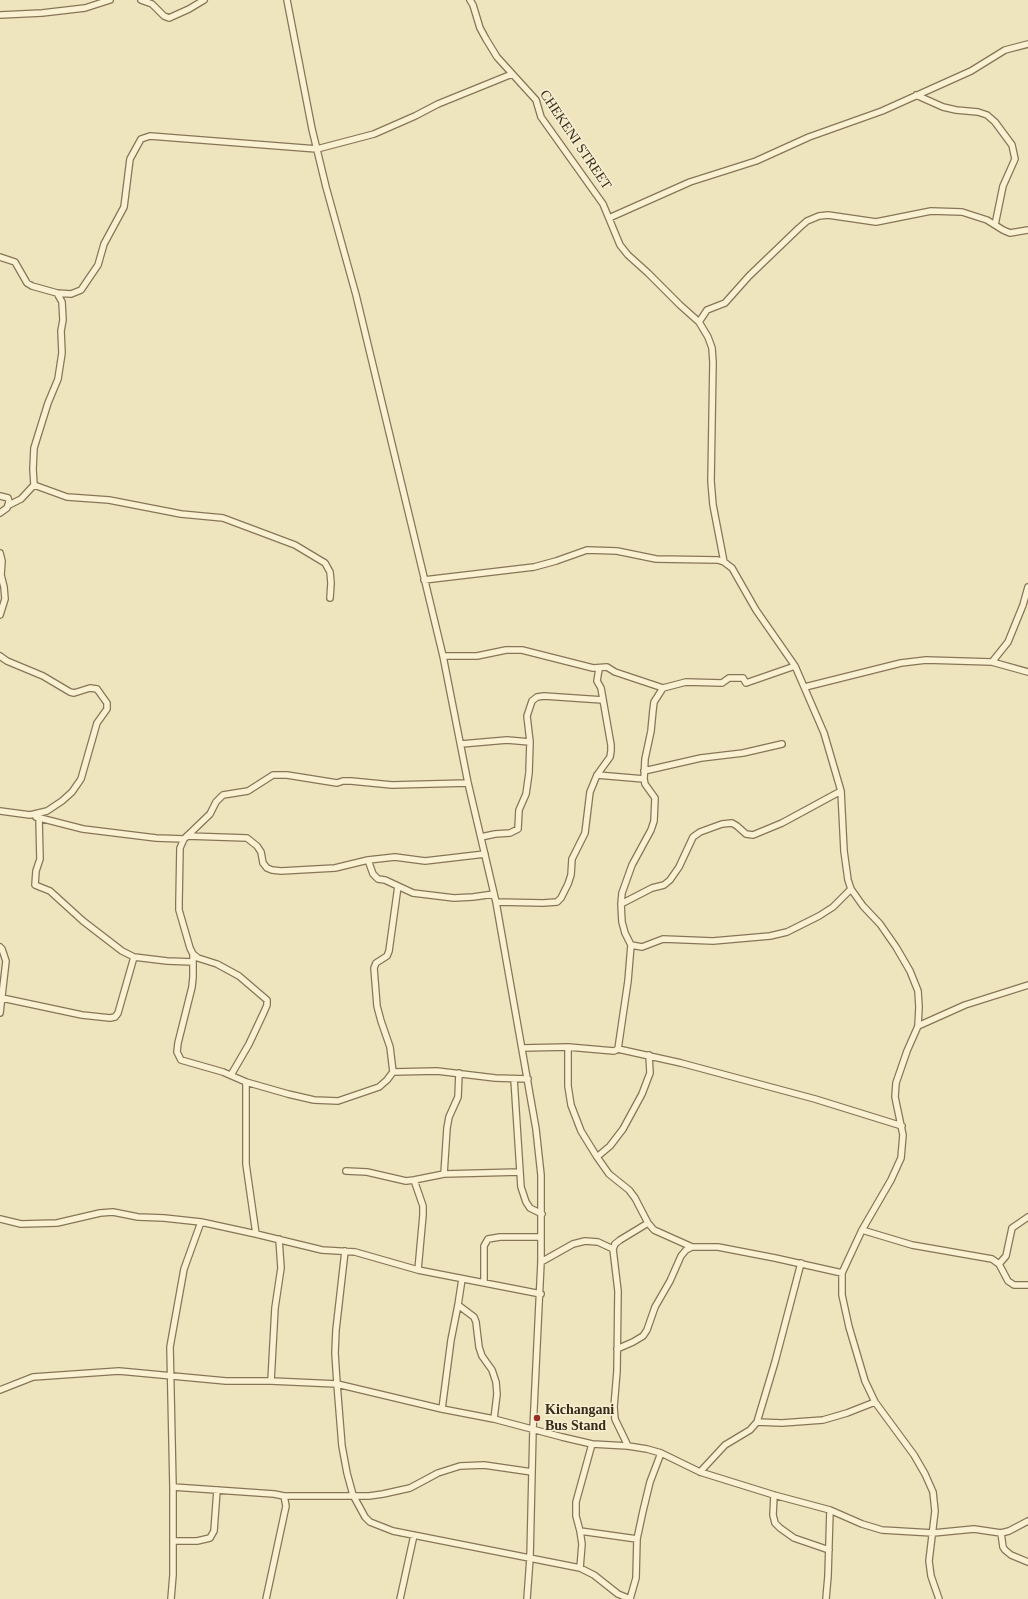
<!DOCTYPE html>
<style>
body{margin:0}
canvas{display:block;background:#eee4be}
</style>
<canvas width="1028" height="1599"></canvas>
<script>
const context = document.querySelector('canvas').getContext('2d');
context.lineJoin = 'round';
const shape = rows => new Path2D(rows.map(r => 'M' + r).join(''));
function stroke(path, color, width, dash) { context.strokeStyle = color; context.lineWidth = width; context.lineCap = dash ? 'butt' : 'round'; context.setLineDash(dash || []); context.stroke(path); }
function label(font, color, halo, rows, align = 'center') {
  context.font = font + ' Georgia,serif'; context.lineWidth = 3.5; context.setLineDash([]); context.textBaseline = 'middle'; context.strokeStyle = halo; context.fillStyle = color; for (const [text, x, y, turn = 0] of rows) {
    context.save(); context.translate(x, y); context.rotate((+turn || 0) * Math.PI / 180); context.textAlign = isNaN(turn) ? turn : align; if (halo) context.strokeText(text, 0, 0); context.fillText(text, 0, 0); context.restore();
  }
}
const street = shape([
 [141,0,152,4,164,16,169,18,189,9,204,0],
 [287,0,312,129,326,187,356,295,443,656,468,783,496,902,536,1129,541,1175,541,1262,533,1429,530,1558,527,1599],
 [470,0,473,5,480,28,486,39,497,57,536,100,541,117,603,204,620,245,628,255,648,273,680,305,699,322,708,337,712,348,713,362,711,481,713,505,724,562],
 [0,15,42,13,85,8,110,0],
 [916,95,943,107,956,110,978,112,987,115,995,122,1012,145,1015,159,1003,186,995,225],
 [609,218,690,182,756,161,809,137,882,111,971,71,1005,50,1028,44],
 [0,257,15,262,27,283,32,286,57,293,62,302,63,320,61,331,62,353,58,379,48,403,34,448,33,469,34,485,21,499,9,505],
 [57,293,71,294,81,290,98,265,104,244,124,207,130,159,141,139,150,136,317,149,374,134,415,116,438,104,512,74],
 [699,322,707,310,725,303,749,276,799,228,807,221,819,216,828,215,876,222,931,211,962,212,987,220,1003,230,1010,233,1028,230],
 [34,485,67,497,109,500,181,514,223,518,295,545,325,563,330,572,331,583,330,598],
 [0,496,8,498,9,502,7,508,0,513],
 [0,553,2,561,1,575,4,587,5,599,0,615],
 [424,580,534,567,556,561,587,550,617,551,656,559,718,560,724,562,732,568,756,610,795,666,824,733,841,791,844,851,848,880,851,889,863,906,880,924,896,947,910,971,918,991,919,1007,918,1026,907,1051,896,1083,895,1097,903,1135,901,1158,891,1180,862,1230,842,1273,842,1295,849,1327,865,1381,875,1402,914,1455,925,1474,933,1492,935,1511,929,1561,931,1576,939,1599],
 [0,656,7,661,43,676,70,692,74,693,90,688,97,689,107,703,107,709,97,723,81,779,72,792,62,801,47,811,30,815,0,811],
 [443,656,477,656,506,650,522,650,593,668,607,667,615,672,663,688,686,682,722,683,729,678,743,678,746,683,795,666],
 [992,662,1008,642,1023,605,1028,587],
 [805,687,901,663,926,660,992,662,1028,672],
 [663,688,654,702,653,710,651,731,645,759,644,779,645,784,655,798,654,821,651,830,632,865,622,893,621,904,622,922,625,933,631,945,642,947,663,939,713,941,770,936,787,932,819,916,833,907,851,889],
 [461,744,507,740,530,742],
 [644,771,701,758,743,753,782,744],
 [597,775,644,779],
 [36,817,83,829,156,838,184,839],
 [39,818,40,859,36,871,35,885,50,891,83,921,122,951,134,957,167,961,193,962],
 [187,836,247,838,257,846,261,852,263,863,267,868,272,870,281,871,335,868,368,860,395,857,425,861,485,854],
 [481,837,495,834,510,833,518,829,519,810,526,794,529,773,530,742,527,716,532,701,537,697,544,696,603,700],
 [368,860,373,874,378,879,385,880,413,893,454,898,473,897,494,894],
 [496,902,543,903,557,902,561,898,568,884,571,875,572,859,585,833,590,792,597,775,610,757,611,751,611,745,601,688,597,681,599,669],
 [621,904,652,888,664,885,670,880,679,867,693,837,700,832,722,824,732,823,737,826,746,834,753,835,782,823,841,791],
 [0,947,2,949,6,961,0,1013],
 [193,954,193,977,192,987,178,1043,177,1052,181,1060,223,1072,246,1082,288,1094,314,1100,338,1101,379,1087,387,1080,393,1072,390,1047,381,1021,377,1006,374,968,376,963,387,956,389,951,398,886],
 [2,998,82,1015,110,1018,115,1017,118,1013,134,957],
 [918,1026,965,1005,1028,985],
 [568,1047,568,1086,571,1105,581,1131,597,1157,609,1174,629,1190,635,1198,648,1223,654,1230,692,1247],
 [522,1048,568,1047,614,1051,618,1049,628,981,631,945],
 [618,1049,681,1063,815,1099,902,1126],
 [393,1072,437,1071,495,1078,528,1079],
 [231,1075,249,1044,264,1012,267,1005,267,1000,239,976,217,964,198,958,193,954,190,948,179,910,179,902,180,848,184,839,210,814,216,802,223,795,248,791,273,775,287,775,337,783,343,781,351,781,392,785,468,783],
 [514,1079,521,1187,526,1202,530,1208,542,1214],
 [246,1082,246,1164,256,1234],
 [597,1157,610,1146,623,1129,642,1094,650,1073,649,1055],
 [346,1171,367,1172,406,1181,414,1180,444,1174,520,1172],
 [444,1174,447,1128,449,1117,458,1097,459,1073],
 [414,1180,423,1206,423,1215,418,1270],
 [0,1219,21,1224,57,1223,100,1213,113,1212,138,1217,164,1218,201,1222,256,1234,322,1250,355,1252,418,1270,541,1294],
 [862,1230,912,1245,992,1259,999,1264,1008,1281,1014,1285,1028,1285],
 [345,1251,336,1330,335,1353,337,1384,342,1446,347,1473,353,1495,365,1517,370,1522,393,1531,580,1568,594,1575,618,1594,630,1599],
 [541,1262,573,1244,585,1241,598,1242,613,1249],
 [999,1264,1006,1256,1012,1228,1028,1217],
 [484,1282,484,1246,488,1239,500,1237,541,1237],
 [458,1305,474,1317,476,1322,479,1347,482,1356,492,1370,496,1382,497,1394,494,1419],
 [617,1349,633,1342,643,1336,647,1330,655,1307,670,1281,681,1256,686,1250,692,1247,718,1247,775,1258,842,1273],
 [271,1381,275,1308,281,1268,279,1239],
 [0,1390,33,1377,119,1371,226,1381,271,1381,337,1384,442,1409,494,1419,562,1437,592,1444,628,1446,647,1449,661,1453,700,1472,774,1495,830,1510,862,1524,882,1530,933,1533,974,1529,1001,1533,1009,1531,1028,1521],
 [442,1409,451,1340,458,1305,462,1279],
 [757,1422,782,1423,823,1420,847,1413,875,1402],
 [628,1446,615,1419,614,1407,617,1371,618,1291,613,1249,615,1244,620,1240,648,1223],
 [700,1472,725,1445,750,1430,757,1422,775,1362,801,1263],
 [173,1487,274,1494,284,1496,286,1506,266,1599],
 [774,1495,773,1515,775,1523,780,1528,794,1538,829,1550],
 [284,1496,369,1496,383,1494,410,1488,438,1473,460,1466,484,1465,532,1472],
 [580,1531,637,1539],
 [1001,1533,1003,1547,1005,1550,1011,1555,1028,1562],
 [173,1541,197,1541,210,1538,214,1531,217,1490],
 [580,1568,582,1544,580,1531,576,1516,576,1502,592,1444],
 [171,1599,173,1575,173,1487,170,1347,184,1269,201,1222],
 [400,1599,414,1535],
 [630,1599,636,1578,637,1539,643,1511,650,1482,661,1453],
 [826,1599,828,1576,830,1510]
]);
stroke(street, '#877557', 8);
stroke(street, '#f9f1d2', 5.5);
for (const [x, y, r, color] of [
 [537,1418,4,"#972f26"]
]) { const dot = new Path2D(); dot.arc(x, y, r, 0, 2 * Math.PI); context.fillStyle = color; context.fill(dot); stroke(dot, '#f6eece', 1.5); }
label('14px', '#362b1c', '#f6eece', [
 ["CHEKENI STREET",575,140,56]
]);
label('bold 14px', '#362b1c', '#f6eece', [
 ["Kichangani",545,1410],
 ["Bus Stand",545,1426]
], 'left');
</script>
